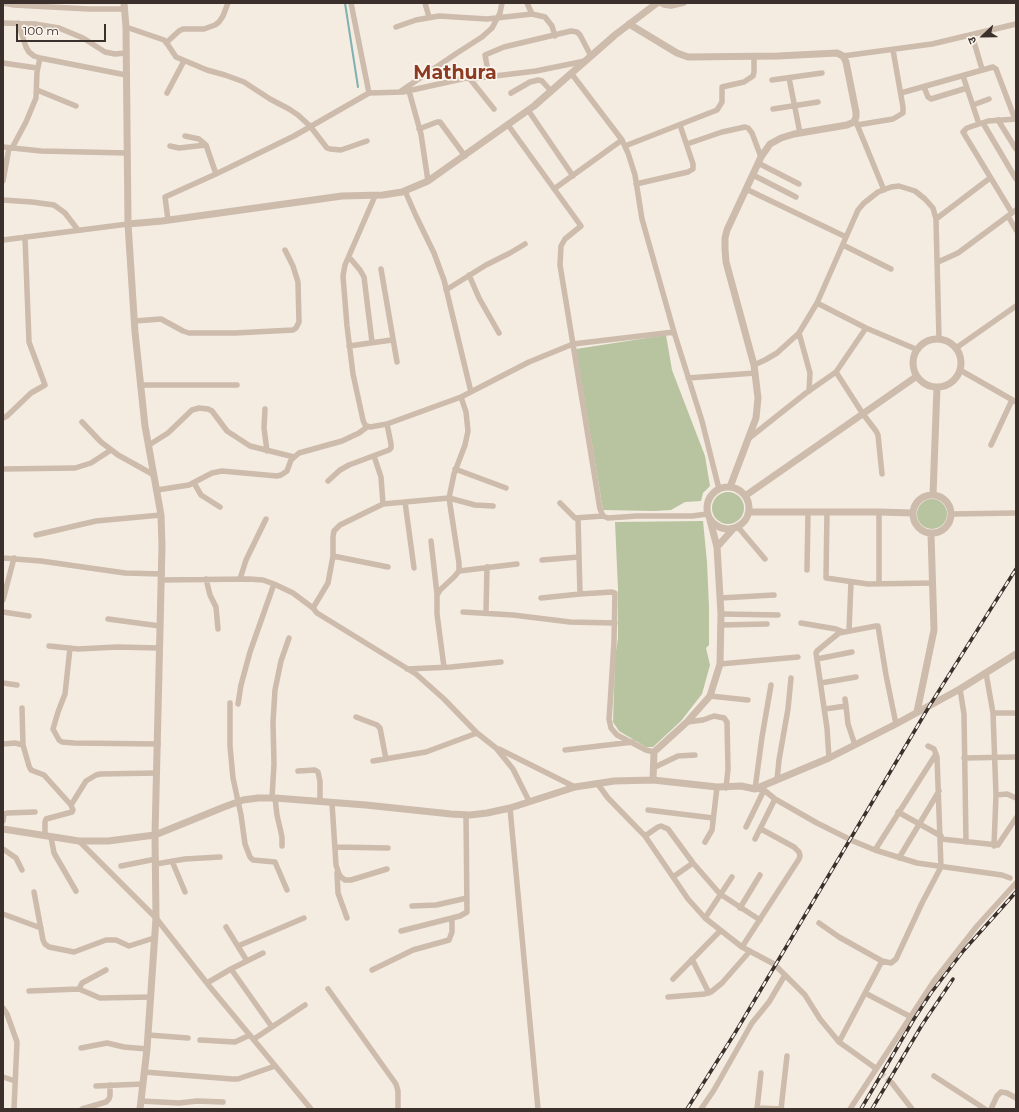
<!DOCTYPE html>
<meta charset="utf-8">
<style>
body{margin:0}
#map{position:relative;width:1019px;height:1112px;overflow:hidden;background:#f4ebe1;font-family:Montserrat,"Noto Sans Devanagari",sans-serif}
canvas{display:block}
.frame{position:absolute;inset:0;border:4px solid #3b302b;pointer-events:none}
.north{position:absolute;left:963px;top:16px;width:40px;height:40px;-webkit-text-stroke:3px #fbf5ee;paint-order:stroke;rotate:248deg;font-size:11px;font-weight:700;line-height:16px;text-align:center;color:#3b302b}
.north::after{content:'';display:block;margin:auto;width:14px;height:18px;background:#3b302b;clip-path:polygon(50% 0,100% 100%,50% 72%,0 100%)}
.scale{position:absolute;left:16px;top:24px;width:90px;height:18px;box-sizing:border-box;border:2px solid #3b302b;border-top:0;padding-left:5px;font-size:12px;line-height:14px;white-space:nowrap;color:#3b302b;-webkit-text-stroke:3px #fbf5ee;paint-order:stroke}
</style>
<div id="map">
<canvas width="1019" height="1112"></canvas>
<div class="frame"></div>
<div class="north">उ</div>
<div class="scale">100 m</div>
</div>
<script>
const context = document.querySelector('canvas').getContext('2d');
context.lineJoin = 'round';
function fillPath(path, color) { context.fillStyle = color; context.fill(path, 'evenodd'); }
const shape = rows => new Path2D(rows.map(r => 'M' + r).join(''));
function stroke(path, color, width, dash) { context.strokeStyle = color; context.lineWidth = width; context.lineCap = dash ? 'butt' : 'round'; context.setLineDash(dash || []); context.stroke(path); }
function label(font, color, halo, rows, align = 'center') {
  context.font = font + ' Montserrat,sans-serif'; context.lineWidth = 3.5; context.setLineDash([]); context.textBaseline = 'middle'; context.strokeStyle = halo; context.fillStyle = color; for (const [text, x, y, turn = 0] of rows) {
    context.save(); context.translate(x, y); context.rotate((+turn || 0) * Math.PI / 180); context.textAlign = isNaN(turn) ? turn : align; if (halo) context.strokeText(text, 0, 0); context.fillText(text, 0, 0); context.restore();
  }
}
fillPath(shape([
 [666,335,672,370,705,456,710,486,703,493,701,501,685,502,671,510,654,511,603,510,576,349],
 '712 508a16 16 0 1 1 32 0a16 16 0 1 1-32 0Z',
 '917 514a15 15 0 1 1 30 0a15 15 0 1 1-30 0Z',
 [703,521,707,562,709,607,709,645,706,648,710,665,702,694,681,721,653,747,646,747,619,731,613,722,615,658,618,638,618,589,615,522]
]), '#b8c4a0');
stroke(shape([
 [345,3,358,87]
]), '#7fb0b2', 2);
stroke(shape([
 [874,1067,892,1083]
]), '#cfc6bd', 5.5, [5.5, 3]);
stroke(shape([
 [3,3,14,5,89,9,125,9],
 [351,3,369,93],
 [425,3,429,17],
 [527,3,532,14],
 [660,3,664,5,671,6,684,3],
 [3,23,35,24,59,28,83,38,105,52,115,54,126,53],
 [18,23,26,47,29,52,34,56,40,58,126,75],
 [126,27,164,40,168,45,176,57,207,70,225,75,244,82,270,99,289,109,298,115,310,126,327,148,330,149,341,150,367,141],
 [396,27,416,20,439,16,487,19,532,14,545,17,552,26,555,36],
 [972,35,982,69],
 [167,42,179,31,183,29,204,29,215,25,219,22,223,16,228,3],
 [843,56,932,44,1016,24],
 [3,63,37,68],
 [571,73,622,140,628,153,635,175,642,219,674,332],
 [489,76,485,55,504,47,571,31,577,32,580,35,591,56],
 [963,76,979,124],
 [789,78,800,133],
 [470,79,494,109],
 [772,80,822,73],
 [924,87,928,97,931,99,967,88],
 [37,90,76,106],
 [401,91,457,53,482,37,492,28,500,13,502,3],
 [409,91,421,134,428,181],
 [167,93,184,61],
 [511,93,530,82,538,80,542,81,551,91],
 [901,93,993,67,996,69,1015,119],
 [973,105,989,99],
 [773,109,818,102],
 [528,110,573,176],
 [998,120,1016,149],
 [856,122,884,190],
 [983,123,1016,179],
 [508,125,581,226,565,239,561,246,560,265,600,509,603,516,608,518,637,516,692,516,707,514],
 [857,125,893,119,903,113,903,107,893,50],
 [419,129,437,122,440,122,465,156],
 [185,136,199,139,206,145,216,174],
 [687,144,722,132,745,127,748,128,752,133,761,157],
 [170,146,179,148,206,145],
 [625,146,717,110,722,102,722,87,744,82,753,76,754,72,754,56],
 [3,147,41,151,127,153],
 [12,148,26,122,36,98,37,72,40,58],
 [758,163,799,184],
 [753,175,796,197],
 [3,181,9,148],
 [636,184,688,172,693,169,693,164,680,125],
 [554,189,622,140],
 [746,189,846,237],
 [405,191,416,216,434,253,444,280,471,392],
 [375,196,345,265,343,276,347,326,353,374,363,420,365,425,370,427,387,424,461,397,529,362,573,344,674,332,702,421,719,489],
 [3,200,32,202,54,205,65,213,78,230],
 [1012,213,963,132,967,128,988,121,1016,119],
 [1008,216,1016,230],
 [936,219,990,178],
 [168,220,165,197,216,174,294,136,369,93,403,92,466,78,470,79,536,71,585,61],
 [3,240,128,224],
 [843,245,891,269],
 [349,257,360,270,364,277,372,342],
 [938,262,958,253,1016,210],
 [381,269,397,362],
 [469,275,479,298,499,333],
 [446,290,486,265,510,253,525,244],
 [817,303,866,328,918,350],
 [135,321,161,319,183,331,189,333,235,333,293,330,296,328,299,322,298,282,293,266,285,250],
 [799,333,810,373,809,391],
 [349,346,392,340],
 [956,348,1016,306],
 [754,365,765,360,777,353,799,333,817,303,858,210,864,203,878,192,891,187,899,186,915,191,925,199,933,208,936,219,939,339],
 [960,370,1016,402],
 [836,372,863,414,876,431,878,435,882,474],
 [688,378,755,373],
 [140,385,237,385],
 [265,409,264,428,267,451],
 [3,418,7,416,31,393,45,385,29,342,25,237],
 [82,422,101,442,118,455,154,475],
 [748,439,806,393,836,372,866,328],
 [149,445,168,433,192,410,199,408,208,409,212,411,227,431,250,446,294,457],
 [991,445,1012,400],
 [374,456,381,477,383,504],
 [3,469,75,468,91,463,111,450],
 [455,469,506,488],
 [328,481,340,470,349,465,389,450,391,448,391,444,387,424],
 [194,483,201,495,220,507],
 [157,490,189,485,212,473,222,471,277,476,281,475,287,471,291,460,299,453,342,441,359,433,367,427],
 [405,502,414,568],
 [560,503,575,518,603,516],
 [827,512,826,578,868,584,933,583],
 [951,514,1016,513],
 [578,518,580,594],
 [738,527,765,559],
 [36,535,96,521,161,515],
 [431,541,437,594],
 [333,556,388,567],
 [3,558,41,561,125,573,162,574],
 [542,560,579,557],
 [807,570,808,513],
 [459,571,517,564],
 [206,579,210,595,216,607,218,629],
 [240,579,246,560,266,519],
 [161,580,249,579,263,580,274,584,293,593,313,608,317,613,416,674,444,699,477,733,496,748,513,769,529,801],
 [879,583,879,512],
 [541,598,580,594,612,592,615,593,614,642,610,705,609,719,611,728,617,735,646,750,654,752],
 [720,598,774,595],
 [3,600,14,558],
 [313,608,328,583,333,556,333,537,334,531,340,525,383,504,449,498,475,505,493,506],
 [3,612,29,616],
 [463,612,513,615,570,622,615,623],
 [486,612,487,567],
 [721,614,778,615],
 [108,619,160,626],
 [801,623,836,629,844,632],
 [721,625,767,624],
 [849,631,851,582],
 [49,646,78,649,117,647,160,648],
 [70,648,65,694,58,712,53,729,59,740,62,742,74,743,158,744],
 [817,659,852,652],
 [720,664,798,657],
 [444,667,437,614,437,595,440,590,454,577,459,571,459,563,449,498,454,474,465,445,468,431,466,412,461,397],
 [407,669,451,667,501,662],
 [986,673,993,713,996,795,994,846],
 [3,683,17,685],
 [821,683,856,677],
 [771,685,762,737,755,789,764,790,775,799,817,823,853,841,875,850,917,863,1002,875,1010,878],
 [960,689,964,714,966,842],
 [710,696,748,700],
 [230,703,230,746,233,778,241,815,245,844,250,857,253,860,275,862,287,890],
 [238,704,241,685,250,652,274,584],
 [846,706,848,724,855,745],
 [22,708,23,745],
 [825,709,846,706,845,699],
 [993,713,1016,713],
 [356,717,377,725,380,728,386,759],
 [687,722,703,720,714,716,724,718,727,722,728,769,726,788],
 [3,744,15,743,23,745,29,766,31,770,44,775,71,805,73,810,72,812,46,819,45,822,45,836],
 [499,749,575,787],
 [565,750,633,742],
 [829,758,827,728,816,653,817,651,839,633,876,626,878,626,886,675,896,724],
 [964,758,1016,757],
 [373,761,426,752,477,733],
 [653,768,678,756,695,755],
 [298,771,315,770,318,772,320,781,320,802],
 [777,780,779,760,788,709,791,678],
 [597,783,608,798,645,836,688,899,705,918,742,947,774,964,805,995,820,1019,839,1042,874,1067],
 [996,795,1007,794,1016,798],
 [272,798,274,764,273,722,275,690,281,661,289,638],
 [275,798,277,815,282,837,282,846],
 [332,803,336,865,339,874,341,877,345,880,351,880,387,869],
 [71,805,86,781,96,775,100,774,157,773],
 [510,808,538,1109],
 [648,810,713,818],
 [898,812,941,836],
 [3,821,4,814,7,813,35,812],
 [746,827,764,790],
 [645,836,658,827,661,826,668,829,693,863,720,894,760,920],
 [51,837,54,853,76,891],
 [755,839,775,799],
 [941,839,998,845,1016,818],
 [79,841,156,918,210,987,311,1109],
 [705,842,712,830,717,787],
 [335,847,388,848],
 [3,849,16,858,22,870],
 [875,850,936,754],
 [899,858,939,791],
 [172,861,185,892],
 [156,864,185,859,220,857],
 [121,866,156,859],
 [337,873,338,893,347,918],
 [673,877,693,863],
 [34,892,43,940,45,944,49,947,74,952,106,940,116,940,129,946,154,938],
 [412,906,436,905,467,898],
 [740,908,760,875],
 [3,914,41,928],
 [705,918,732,877],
 [819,923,839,937,882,961,891,963,896,959,922,903,941,867,937,757,934,749,928,746],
 [226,927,247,961],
 [401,931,460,916,467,912,466,815],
 [238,946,304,918],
 [742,947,799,859,800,856,799,852,794,847,761,829],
 [692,959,709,993],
 [231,969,272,1027],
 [372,970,413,950,449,940,452,932,452,918],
 [673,979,720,931],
 [207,983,231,969,263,953],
 [79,989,82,983,106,970],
 [328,989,396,1084,398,1091,398,1109],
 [29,991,79,989,100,998,151,997],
 [865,993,911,1017],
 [668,997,705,994,711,992,722,983,750,951],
 [3,1008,7,1014,17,1042,14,1109],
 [148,1035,188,1038],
 [254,1039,305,1005],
 [200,1040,235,1042,250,1035],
 [839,1042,882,961],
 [81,1048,107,1043,124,1047,147,1049],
 [144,1072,232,1079,238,1079,275,1066],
 [934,1076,985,1109],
 [3,1077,15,1081],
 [892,1083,912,1109],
 [96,1086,143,1084],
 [141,1101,179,1103,197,1101,223,1102],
 [757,1108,782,1109],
 [82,1109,106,1102,109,1099,110,1096,110,1085],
 [701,1109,714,1090,752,1023,769,1002,785,975],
 [757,1109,761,1073],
 [781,1109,787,1056],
 [850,1109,934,981,977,926,1016,883],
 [991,1109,997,1096,1001,1092,1007,1093,1016,1098]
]), '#cdbbac', 5.5);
stroke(shape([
 [124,3,126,27,128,224,135,332,145,426,161,515,162,546,155,835,156,918,147,1049,140,1109],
 [629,24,677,53,688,57,778,56,837,53,843,56,846,62,856,112,856,117,854,122,847,125,794,134,781,138,770,144,761,157,727,230,725,238,725,249,726,262,754,365,758,398,756,418,730,487],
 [128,224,162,221,342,196,383,195,402,192,428,181,534,106,615,35,657,3],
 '913 363a24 24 0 1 1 48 0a24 24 0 1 1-48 0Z',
 '707 508a21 21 0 1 1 42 0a21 21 0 1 1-42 0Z',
 '913 514a19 19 0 1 1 38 0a19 19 0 1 1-38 0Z',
 [933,495,937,387],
 [745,496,917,376],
 [749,512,879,512,912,513],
 [717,547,733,529],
 [917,712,934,630,931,534],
 [653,780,654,752,687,722,710,696,720,664,721,614,717,547,710,520],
 [3,829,79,841,108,841,155,835,224,807,243,800,258,798,275,798,366,805,451,814,470,815,487,813,510,808,575,787,614,781,653,780,717,787,741,786,755,789,829,758,896,724,960,689,1016,654]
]), '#cdbbac', 7);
const rail = shape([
 [687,1109,735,1033,930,705,1016,569],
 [861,1109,914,1019,931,993,964,950,1016,892],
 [872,1109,922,1025,953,979]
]);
stroke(rail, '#3b302b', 3.5);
stroke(rail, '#fbf5ee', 2, [6]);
label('bold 19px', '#8c3b22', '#fbf5ee', [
 ["Mathura",455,73]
]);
</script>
